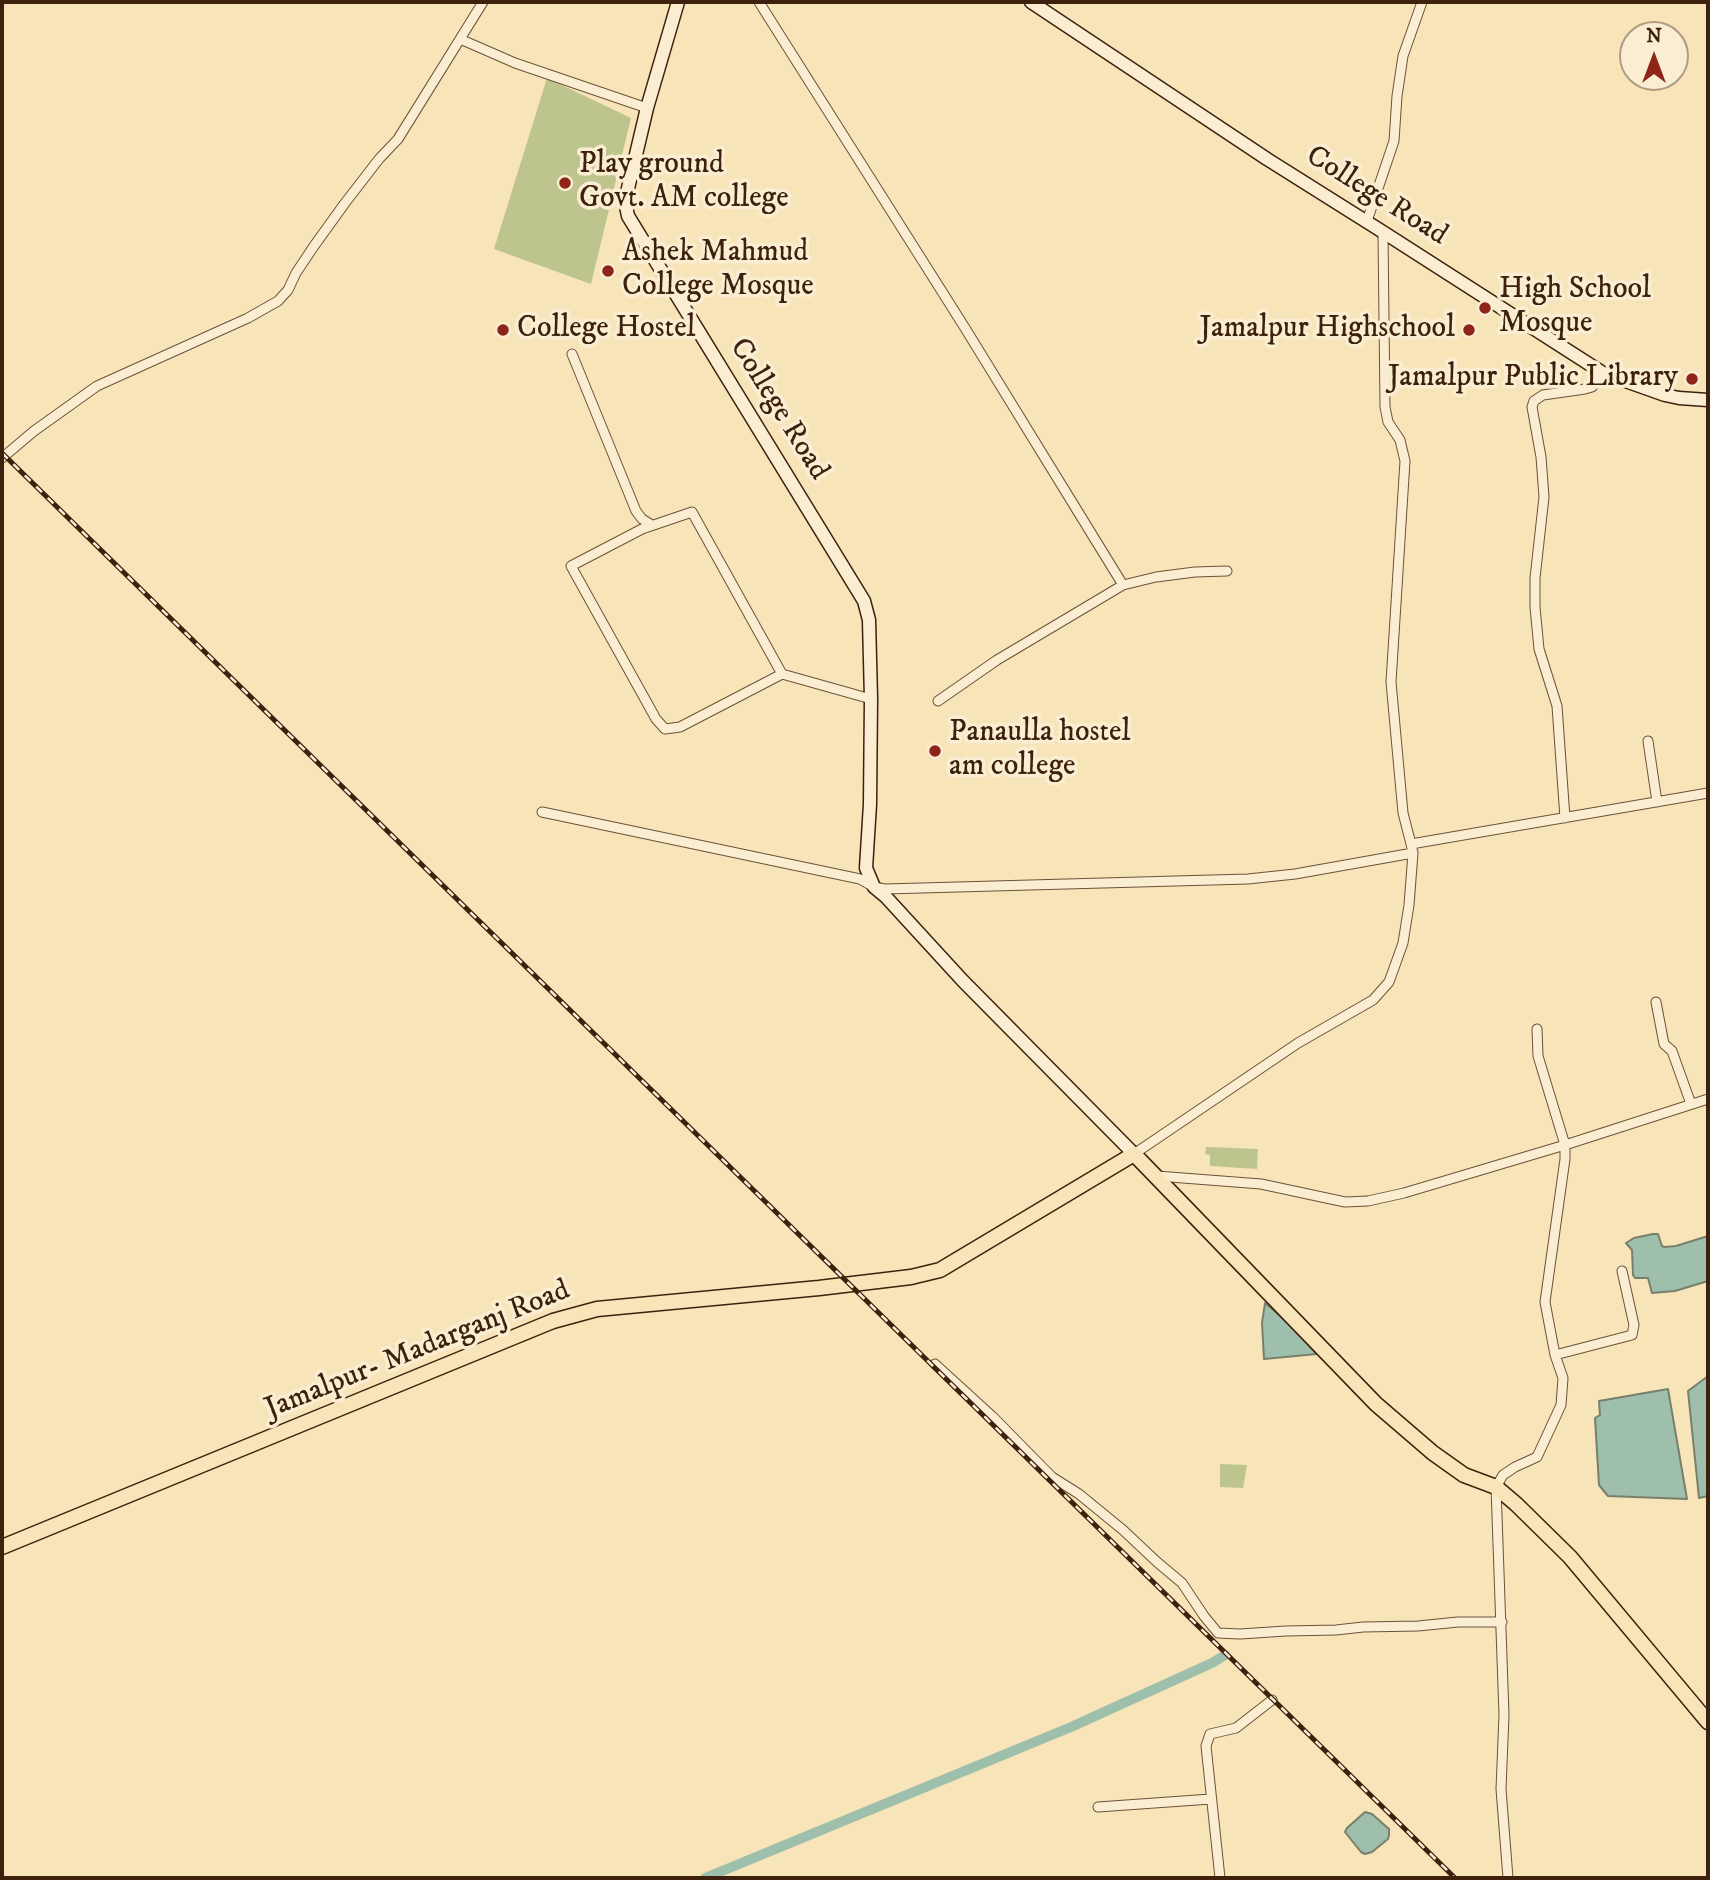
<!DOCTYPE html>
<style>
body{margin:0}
#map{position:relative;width:1710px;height:1880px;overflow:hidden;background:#f7e4b9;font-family:"IM FELL DW Pica",serif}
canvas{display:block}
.frame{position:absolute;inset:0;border:4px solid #3e210d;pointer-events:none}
.north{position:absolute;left:1619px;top:21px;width:70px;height:70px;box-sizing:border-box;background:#faedd2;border:2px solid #af9b83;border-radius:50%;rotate:0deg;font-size:19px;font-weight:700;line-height:28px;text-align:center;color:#3e210d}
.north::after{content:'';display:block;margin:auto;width:24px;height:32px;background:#8f2418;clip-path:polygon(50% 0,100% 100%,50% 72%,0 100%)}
</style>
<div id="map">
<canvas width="1710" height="1880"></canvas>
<div class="frame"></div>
<div class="north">N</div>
</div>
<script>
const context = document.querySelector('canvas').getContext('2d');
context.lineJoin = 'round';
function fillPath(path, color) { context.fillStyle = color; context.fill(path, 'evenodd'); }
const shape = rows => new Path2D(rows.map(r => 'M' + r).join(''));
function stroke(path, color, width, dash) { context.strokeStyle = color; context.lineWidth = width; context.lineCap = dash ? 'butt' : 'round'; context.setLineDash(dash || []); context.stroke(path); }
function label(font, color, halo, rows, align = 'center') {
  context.font = font + ' "IM FELL DW Pica",serif'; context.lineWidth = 7; context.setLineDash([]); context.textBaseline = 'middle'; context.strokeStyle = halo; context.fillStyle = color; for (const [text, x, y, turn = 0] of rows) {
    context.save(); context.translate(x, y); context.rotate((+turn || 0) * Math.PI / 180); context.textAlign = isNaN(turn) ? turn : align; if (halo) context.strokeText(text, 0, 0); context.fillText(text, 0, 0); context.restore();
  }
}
fillPath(shape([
 [547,78,631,118,591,284,494,249],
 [1206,1147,1258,1149,1257,1169,1210,1166,1210,1155,1205,1154],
 [1220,1464,1247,1465,1243,1488,1220,1487]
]), '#bec48e');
const water = shape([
 [1653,1234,1658,1234,1662,1246,1665,1247,1676,1246,1708,1236,1708,1281,1675,1291,1652,1293,1648,1278,1635,1278,1633,1275,1632,1250,1626,1243,1634,1238,1653,1234],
 [1265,1303,1286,1321,1317,1354,1264,1359,1262,1323,1265,1303],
 [1708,1376,1708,1496,1699,1498,1688,1391,1708,1376],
 [1668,1389,1687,1499,1608,1496,1599,1485,1595,1418,1600,1415,1599,1401,1668,1389],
 [1365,1812,1372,1814,1389,1829,1389,1835,1388,1839,1372,1852,1365,1854,1361,1852,1345,1832,1347,1828,1365,1812]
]);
fillPath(water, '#9ebfab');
stroke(water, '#78806c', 2);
stroke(shape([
 [705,1878,1071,1727,1212,1663,1225,1655]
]), '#9ebfab', 10);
const street = shape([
 [759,2,965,328,1123,585],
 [460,39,515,63,647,108],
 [1367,221,1394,141,1397,96,1403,56,1422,2],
 [1383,232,1385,407,1388,422,1400,440,1405,461,1391,682,1403,813,1411,844],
 [572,354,636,511,642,519,652,525],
 [2,458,34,431,97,386,248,318,278,301,288,290,296,273,314,246,345,203,379,159,398,139,483,2],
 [782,674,680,727,665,729,656,719,571,566,642,529,692,512,782,674,871,699],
 [938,701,997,660,1123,585,1156,577,1195,572,1227,571],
 [1648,741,1657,802],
 [542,812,860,879,874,887,885,889,1248,879,1295,874,1413,853],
 [1565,818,1557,706,1539,649,1535,607,1535,578,1544,497,1541,457,1532,407,1534,401,1543,395,1585,389,1592,387,1603,373],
 [1656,1002,1664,1044,1672,1051,1691,1104],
 [1134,1154,1298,1043,1373,1000,1389,982,1403,943,1409,905,1413,853,1411,844,1708,793],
 [1157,1176,1261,1184,1345,1202,1368,1201,1404,1193,1565,1145,1708,1099],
 [1555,1355,1632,1335,1634,1325,1622,1271],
 [935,1364,993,1417,1052,1477,1079,1494,1123,1530,1157,1562,1182,1583,1204,1616,1218,1633,1240,1634,1286,1631,1336,1630,1363,1627,1418,1626,1458,1622,1502,1622],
 [1098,1807,1211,1799],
 [1220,1878,1206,1746,1210,1734,1236,1728,1272,1700],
 [1508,1878,1501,1789,1504,1715,1496,1487,1503,1475,1515,1467,1537,1457,1561,1405,1563,1378,1555,1355,1545,1302,1565,1159,1565,1145,1538,1056,1537,1029]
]);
const secondary = shape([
 [678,2,647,108,625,201,628,216,864,601,869,620,871,699,870,804,866,868,874,887,886,897,963,981,1134,1154],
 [1031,2,1267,159,1383,232,1603,373,1665,395,1679,398,1708,400]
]);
const primary = shape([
 [2,1547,553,1321,597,1309,819,1288,911,1277,940,1270,1134,1154,1376,1404,1433,1453,1464,1475,1496,1487,1516,1504,1570,1557,1708,1722]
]);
stroke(street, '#6c5238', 11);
stroke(secondary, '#3e210d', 15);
stroke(primary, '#3e210d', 17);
stroke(street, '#faedd2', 9);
stroke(secondary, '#faedd2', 12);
stroke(primary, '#f7e4b9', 14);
const rail = shape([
 [2,453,1455,1878]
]);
stroke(rail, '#3e210d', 5);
stroke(rail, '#faedd2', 2.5, [8]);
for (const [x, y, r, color] of [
 [565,183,7,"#8f2418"],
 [608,271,7,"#8f2418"],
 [1485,308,7,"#8f2418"],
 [503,330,7,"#8f2418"],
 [1469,330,7,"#8f2418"],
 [1692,379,7,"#8f2418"],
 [935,751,7,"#8f2418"]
]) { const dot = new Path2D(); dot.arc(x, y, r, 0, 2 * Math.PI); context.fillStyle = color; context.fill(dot); stroke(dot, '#faedd2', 2.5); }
label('30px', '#3e210d', '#faedd2', [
 ["Play ground",579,166],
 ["Govt. AM college",579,200],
 ["Ashek Mahmud",622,254],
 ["College Mosque",622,288],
 ["High School",1499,291],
 ["Mosque",1499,325],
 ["College Hostel",517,330],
 ["Jamalpur Highschool",1455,330,"right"],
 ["Jamalpur Public Library",1678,379,"right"],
 ["Panaulla hostel",949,734],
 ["am college",949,768]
], 'left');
label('30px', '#3e210d', '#faedd2', [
 ["College Road",1376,197,32],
 ["College Road",778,410,58],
 ["Jamalpur- Madarganj Road",418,1351,-22]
]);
</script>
